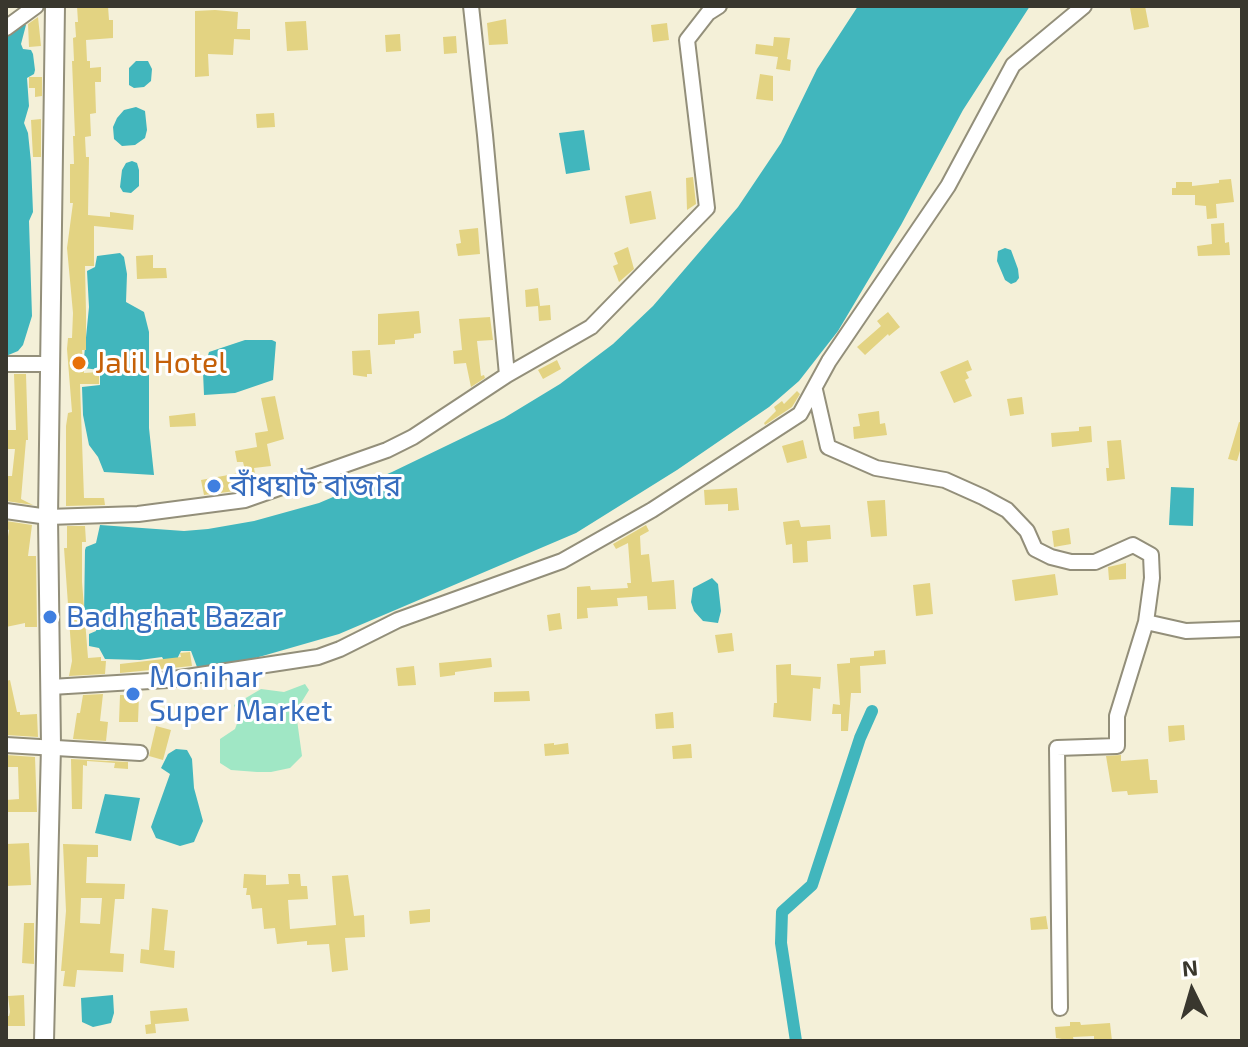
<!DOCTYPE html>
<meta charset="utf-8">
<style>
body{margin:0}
#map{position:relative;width:1248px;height:1047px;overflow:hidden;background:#f4f0d8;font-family:"Exo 2",sans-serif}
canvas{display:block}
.frame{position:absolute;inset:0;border:8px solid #39372e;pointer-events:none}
.north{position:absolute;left:1152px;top:951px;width:80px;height:80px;-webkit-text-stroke:6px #fff;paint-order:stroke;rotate:355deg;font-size:22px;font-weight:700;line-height:32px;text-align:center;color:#39372e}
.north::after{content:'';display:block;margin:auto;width:28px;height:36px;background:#39372e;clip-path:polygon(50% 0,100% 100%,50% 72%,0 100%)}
</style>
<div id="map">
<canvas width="1248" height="1047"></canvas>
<div class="frame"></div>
<div class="north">N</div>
</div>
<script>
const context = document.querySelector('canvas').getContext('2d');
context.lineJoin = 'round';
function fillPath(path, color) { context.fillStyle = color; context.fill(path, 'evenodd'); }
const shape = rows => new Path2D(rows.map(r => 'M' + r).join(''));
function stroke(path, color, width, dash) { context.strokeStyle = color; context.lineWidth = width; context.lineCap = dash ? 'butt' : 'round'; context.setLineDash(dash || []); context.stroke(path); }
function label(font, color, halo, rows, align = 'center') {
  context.font = font + ' "Exo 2","Noto Sans Bengali",sans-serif'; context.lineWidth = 6; context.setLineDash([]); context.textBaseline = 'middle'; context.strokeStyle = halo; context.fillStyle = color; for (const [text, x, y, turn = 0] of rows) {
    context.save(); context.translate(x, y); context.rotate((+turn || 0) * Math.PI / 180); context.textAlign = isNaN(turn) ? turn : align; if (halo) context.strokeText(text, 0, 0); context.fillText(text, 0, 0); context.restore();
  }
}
fillPath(shape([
 [305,684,309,690,301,703,297,720,302,756,290,768,271,772,257,772,231,770,220,763,220,739,235,729,239,718,234,705,261,689,284,692]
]), '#a0e7c5');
fillPath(shape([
 [858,6,1030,6,963,110,901,225,838,331,799,381,769,407,677,470,576,533,339,634,245,661,214,666,197,667,191,651,181,651,178,657,179,666,172,669,168,668,162,657,140,660,105,659,99,648,89,646,89,634,96,631,97,626,96,619,84,615,85,550,86,547,96,543,100,525,184,531,208,529,254,521,319,503,392,472,504,418,560,384,613,344,653,306,738,207,781,143,817,69],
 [22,23,26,25,21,44,23,49,31,50,33,54,35,70,34,74,27,78,29,106,24,123,28,133,31,162,33,212,29,221,32,316,23,345,18,351,6,356,6,33],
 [136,61,148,61,152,69,151,81,144,87,134,88,129,85,129,68],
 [136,107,145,111,147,130,145,138,135,145,122,146,114,139,113,127,117,118,124,110],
 [584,130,590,170,566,174,559,133],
 [132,161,137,163,139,170,139,186,131,193,123,192,120,187,122,170,126,163],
 [1005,248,1011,250,1018,269,1019,278,1016,282,1011,284,1005,280,997,261,998,251],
 [120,253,124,257,127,274,126,302,144,312,149,332,149,428,154,475,104,472,98,457,89,445,83,415,82,387,100,385,100,370,83,368,89,307,87,271,95,267,97,256],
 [245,340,272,340,276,342,273,380,235,393,204,395,203,372,209,352],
 [1171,487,1194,488,1193,526,1169,525],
 [712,578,718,584,721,611,718,623,703,621,694,611,691,602,693,588],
 [176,749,187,750,192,759,194,788,203,821,194,842,180,846,156,838,151,827,170,774,161,768,168,754],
 [105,794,140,798,131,841,95,833],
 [113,995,114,1013,111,1023,93,1027,82,1022,81,998]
]), '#41b6bd');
stroke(shape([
 [796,1041,781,943,782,912,812,885,860,738,872,711]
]), '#41b6bd', 12);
fillPath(shape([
 [77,6,108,6,109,20,113,20,113,38,86,40,87,61,90,61,90,68,101,67,101,82,95,82,96,113,90,114,91,136,85,137,86,157,89,157,88,215,110,217,110,212,134,215,133,230,94,226,94,266,85,266,86,312,86,350,82,350,84,373,99,372,99,384,80,384,84,498,104,498,105,505,66,506,66,426,68,413,72,412,67,349,68,338,72,338,73,313,67,248,73,203,70,203,70,164,74,164,73,136,75,136,72,61,74,61,73,38,76,37,75,22,78,22],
 [1145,6,1149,27,1134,30,1130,8],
 [215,10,238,12,237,29,250,29,250,40,234,39,233,55,208,54,209,76,195,77,195,11],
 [38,17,41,46,29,47,28,24],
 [506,19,508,44,489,45,487,23],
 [306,21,308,50,287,51,285,22],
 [667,23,669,40,653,42,651,25],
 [400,34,401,51,386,52,385,35],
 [456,36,457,53,444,54,443,37],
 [774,37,790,38,787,59,791,60,790,71,776,69,778,57,755,54,756,44,773,46],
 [760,74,773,76,773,101,756,99],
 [29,77,42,77,42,96,35,97,35,88,29,88],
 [274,113,275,127,257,128,256,114],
 [41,119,41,157,33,157,31,120],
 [693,177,696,204,687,210,686,178],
 [1231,179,1234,202,1216,204,1217,218,1207,219,1206,206,1195,205,1195,195,1172,195,1172,188,1176,188,1176,182,1192,182,1192,186,1219,183,1219,180],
 [651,191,656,219,630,224,625,196],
 [1224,223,1225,243,1229,242,1230,255,1198,256,1197,246,1212,244,1211,224],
 [478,228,480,254,458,256,456,244,461,243,459,230],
 [628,247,634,269,619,282,613,266,618,264,614,253],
 [153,255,153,268,166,268,167,278,137,279,136,256],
 [538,288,540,306,550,305,551,320,539,321,538,306,526,307,525,290],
 [419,311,421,333,414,334,414,338,395,340,395,344,378,345,378,314],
 [888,312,900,327,889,336,888,334,865,355,857,347,881,326,877,321],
 [490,317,493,340,477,341,481,376,484,375,485,378,471,387,466,363,454,364,453,351,462,350,459,319],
 [370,350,372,374,367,374,367,377,353,375,352,351],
 [557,360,561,369,543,379,538,370],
 [968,360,972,370,966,372,969,378,965,380,972,396,954,403,940,372],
 [14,374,26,374,28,440,26,440,21,499,33,505,6,501,6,476,12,476,15,449,8,449,8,430,16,430],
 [797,391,800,394,792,407,765,425,764,423,776,411,774,407,782,401,784,404],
 [275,396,284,439,267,444,271,466,254,468,257,485,243,490,204,495,201,480,239,473,245,470,243,462,237,462,235,451,257,447,255,433,268,431,261,398],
 [1022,397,1024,414,1010,416,1007,399],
 [879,411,880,424,885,423,887,435,854,439,853,427,860,426,858,414],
 [195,413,196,426,170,427,169,416],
 [1239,422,1242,423,1242,444,1237,461,1228,459],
 [1091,426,1092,442,1052,447,1051,433,1079,431,1079,427],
 [803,440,807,458,787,463,782,446],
 [1121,440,1125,479,1107,481,1106,468,1109,468,1107,441],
 [737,488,739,510,728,511,728,504,705,505,704,490],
 [885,500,887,536,871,537,867,501],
 [799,520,801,527,830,525,831,539,807,541,808,562,793,563,792,544,786,545,783,522],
 [6,521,32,525,28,556,36,556,37,627,25,627,25,623,6,627,6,550,9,530,6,529],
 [646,525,649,531,640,536,641,555,649,554,652,582,674,580,676,609,648,610,647,596,617,598,618,606,587,608,588,618,577,619,577,587,590,586,591,590,628,588,627,583,631,583,628,543,616,549,613,544],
 [67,526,85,526,86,542,82,542,82,582,88,658,101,657,101,661,106,661,105,674,69,676,72,661,64,548,67,548],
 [1069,528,1071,544,1054,547,1052,531],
 [1126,563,1126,579,1109,580,1108,567],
 [1055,574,1058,595,1015,601,1012,580],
 [930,583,933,614,916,616,913,585],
 [560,613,562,629,549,631,547,615],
 [732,633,734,651,718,653,715,635],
 [885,650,886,664,860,666,861,693,851,693,848,731,841,731,841,714,832,714,833,704,840,705,837,664,850,663,850,658,874,656,874,651],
 [190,652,192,666,120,673,120,664,181,657,180,653],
 [491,658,492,667,455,672,455,675,440,677,439,663],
 [791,664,791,675,821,677,820,689,813,688,811,721,773,717,774,703,777,703,776,665],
 [414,666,416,685,398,686,396,668],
 [10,680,17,712,20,712,20,715,37,714,38,737,6,735,6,681],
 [529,691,530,701,494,702,494,692],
 [103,694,100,721,108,722,106,741,73,739,77,713,80,713,83,695],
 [120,695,139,695,138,722,119,722],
 [673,712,674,728,656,729,655,714],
 [1184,725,1185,740,1169,742,1168,726],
 [156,726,171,730,163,760,149,756],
 [554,743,554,745,568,743,569,754,545,756,544,744],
 [691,744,692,758,673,759,672,746],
 [6,755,35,757,37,812,6,812,6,800,19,799,18,767,6,767],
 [1121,755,1121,761,1148,759,1150,780,1157,780,1158,793,1128,795,1127,791,1112,792,1106,756],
 [71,759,128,762,128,769,114,768,115,763,87,761,87,766,83,765,82,809,72,809],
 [29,843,31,885,6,886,6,844],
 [63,844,98,845,98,857,87,857,86,883,125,884,124,899,115,899,110,953,124,954,123,972,77,970,75,987,63,986,65,971,61,971,66,911],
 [81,898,102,898,100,924,80,923],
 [244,874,266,875,266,885,289,884,288,874,300,874,301,886,307,886,308,899,288,900,290,929,336,925,332,876,348,875,354,916,364,915,365,937,345,938,348,970,332,972,329,944,307,945,307,941,277,944,275,928,264,929,262,908,252,909,250,895,246,895,247,888,243,888],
 [152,908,168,910,164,950,175,951,174,968,140,963,141,949,149,950],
 [430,909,430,922,410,924,409,911],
 [1046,916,1048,929,1031,930,1030,918],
 [24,923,34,923,34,964,22,963],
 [24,995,25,1026,6,1026,6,1016,9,1016,10,1012,8,996],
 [187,1008,189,1021,155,1024,156,1033,146,1034,145,1025,151,1024,150,1011],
 [1070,1022,1080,1022,1081,1025,1110,1023,1112,1041,1094,1041,1094,1036,1073,1037,1074,1041,1056,1038,1055,1027,1070,1026]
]), '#e3d382');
const minor = shape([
 [471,6,485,135,507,375],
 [6,28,36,6],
 [6,364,49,364],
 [815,390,828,447,876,468,945,480,983,497,1007,510,1027,531,1035,549,1051,557,1071,562,1095,562,1133,545,1151,555,1152,578,1146,622,1117,716,1117,746,1057,748,1060,1008],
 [6,511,48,517,138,514,245,500,387,450,413,437,507,375,591,327,707,208,687,40,708,13,719,6],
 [1146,622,1186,631,1242,629],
 [51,687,167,680,318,657,340,649,398,620,562,561,652,510,800,414,829,361,948,186,1013,65,1084,6],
 [6,745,140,753]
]);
const major = shape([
 [44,1041,51,746,48,517,55,6]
]);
stroke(minor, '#938f7a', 18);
stroke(major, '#938f7a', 22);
stroke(minor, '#fff', 14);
stroke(major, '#fff', 18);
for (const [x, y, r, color] of [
 [79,363,8,"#e8710a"],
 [214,486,8,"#3f7fe0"],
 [50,617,8,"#3f7fe0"],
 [133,694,8,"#3f7fe0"]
]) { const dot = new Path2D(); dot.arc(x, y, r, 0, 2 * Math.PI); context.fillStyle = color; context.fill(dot); stroke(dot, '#fff', 3); }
label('30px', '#c56008', '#fff', [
 ["Jalil Hotel",95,363]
], 'left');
label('30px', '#366cbe', '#fff', [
 ["বাঁধঘাট বাজার",230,486],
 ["Badhghat Bazar",66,617],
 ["Monihar",149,677],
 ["Super Market",149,711]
], 'left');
</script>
